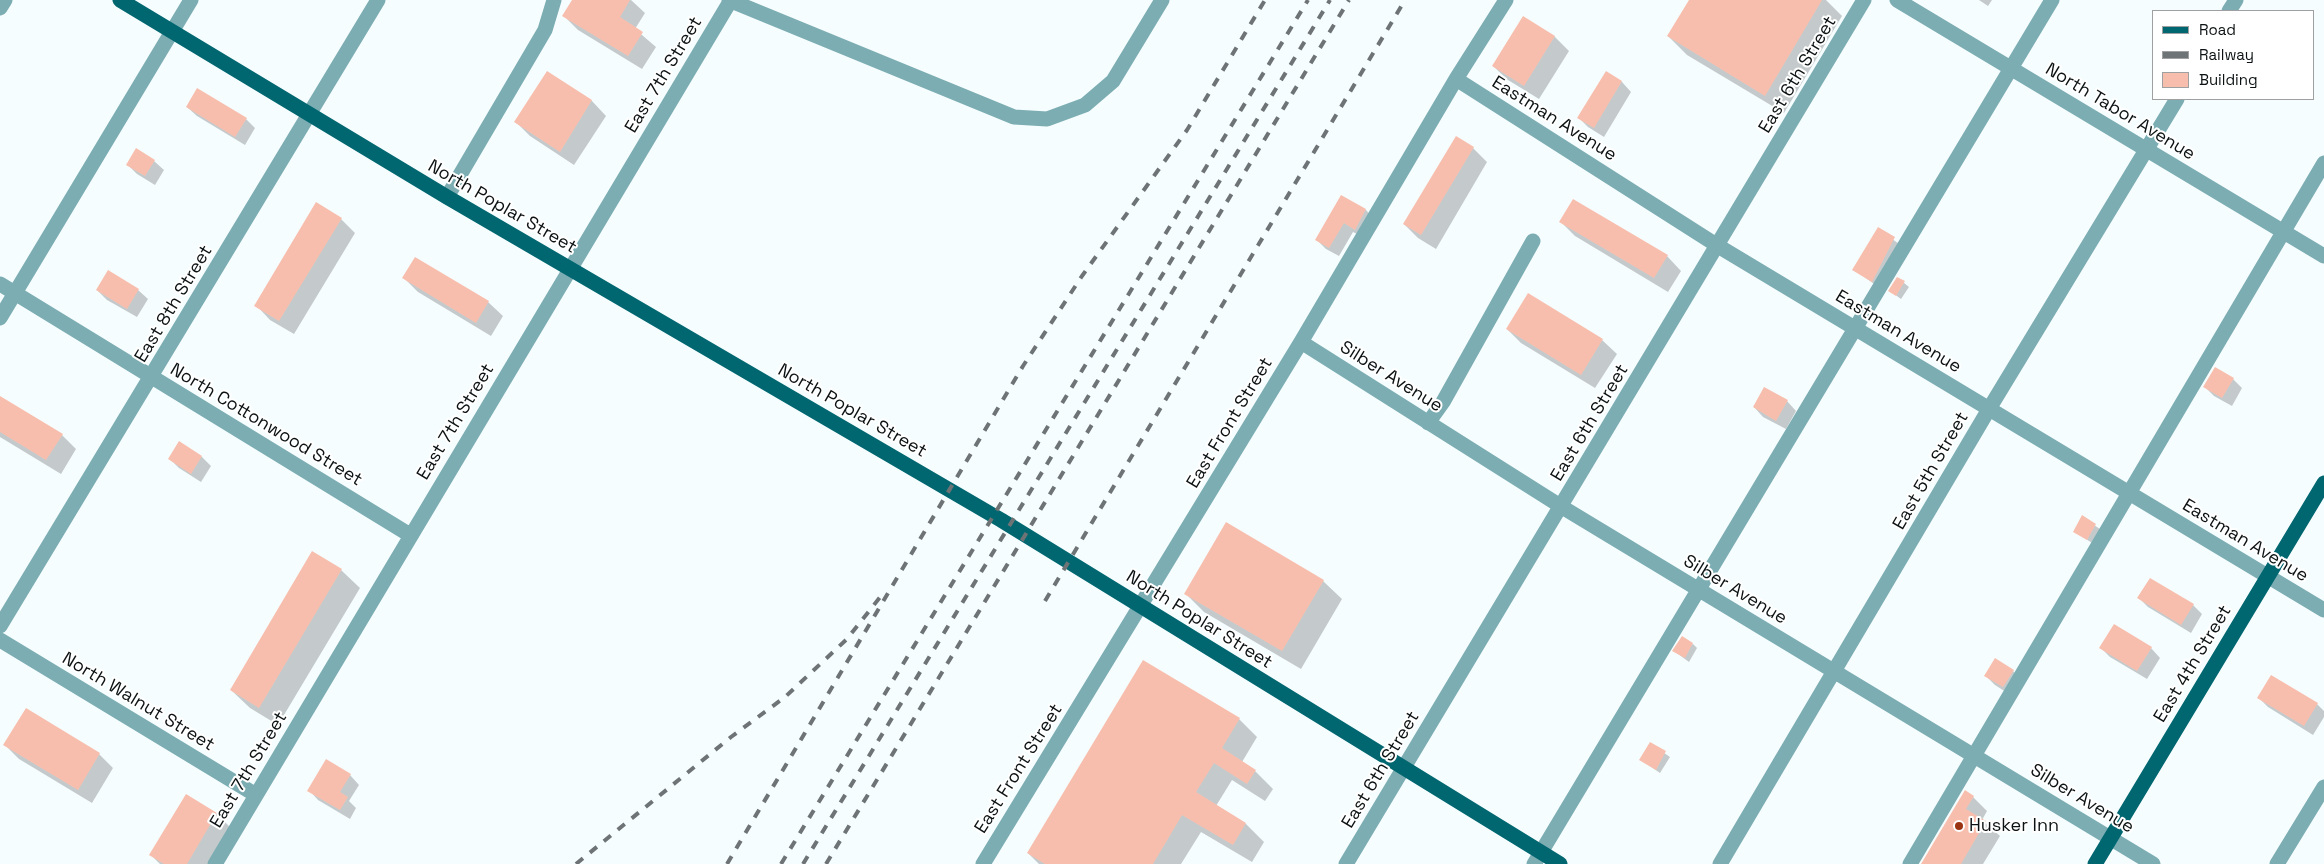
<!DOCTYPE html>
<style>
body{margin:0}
#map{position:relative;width:2324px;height:864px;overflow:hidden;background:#f6fdfe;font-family:"Space Grotesk",sans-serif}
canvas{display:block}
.legend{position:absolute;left:2152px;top:10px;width:162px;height:90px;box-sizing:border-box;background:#fff;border:1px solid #9ea0a1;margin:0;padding:6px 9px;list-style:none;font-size:15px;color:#0c1213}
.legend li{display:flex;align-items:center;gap:10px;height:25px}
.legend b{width:25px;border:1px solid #9ea0a1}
</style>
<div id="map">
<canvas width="2324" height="864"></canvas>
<ul class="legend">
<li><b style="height:6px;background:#006771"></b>Road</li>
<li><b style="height:6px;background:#6e7475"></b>Railway</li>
<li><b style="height:14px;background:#f8bead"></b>Building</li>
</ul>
</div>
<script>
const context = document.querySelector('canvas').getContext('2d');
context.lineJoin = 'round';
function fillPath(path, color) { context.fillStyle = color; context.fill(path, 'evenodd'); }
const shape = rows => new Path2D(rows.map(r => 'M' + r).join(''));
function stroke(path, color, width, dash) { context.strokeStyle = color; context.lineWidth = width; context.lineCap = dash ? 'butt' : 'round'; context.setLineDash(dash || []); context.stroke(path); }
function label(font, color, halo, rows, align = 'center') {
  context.font = font + ' "Space Grotesk",sans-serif'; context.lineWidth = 4; context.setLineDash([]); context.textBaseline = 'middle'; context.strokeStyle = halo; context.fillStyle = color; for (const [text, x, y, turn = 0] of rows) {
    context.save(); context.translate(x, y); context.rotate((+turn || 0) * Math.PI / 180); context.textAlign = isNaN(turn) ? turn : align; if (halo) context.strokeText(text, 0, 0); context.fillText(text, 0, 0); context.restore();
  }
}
fillPath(shape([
 [574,0,631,0,645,13,635,29,656,47,642,69,578,30,564,16],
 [1690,0,1826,0,1842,16,1784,113,1687,55,1668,36],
 [1979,0,1992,0,1988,6],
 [1554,36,1569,51,1539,99,1508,80,1493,66],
 [547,73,592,101,606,116,574,165,530,136,516,122],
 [1606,73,1622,82,1631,92,1604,137,1588,127,1579,118],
 [187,107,246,119,255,128,245,145,197,116],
 [1473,148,1487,162,1436,249,1418,238,1404,224],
 [154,161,164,170,155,185,137,174,128,165],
 [1342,197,1366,210,1375,220,1365,238,1353,232,1339,256,1326,249,1317,240],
 [341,219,355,233,294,334,270,320,256,305],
 [1561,222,1667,256,1681,271,1668,292,1575,236],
 [1878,229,1902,246,1880,288,1854,270],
 [415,258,488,302,503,316,491,336,418,292,404,278],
 [1898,278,1909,287,1901,299,1890,291],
 [97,290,138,290,148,299,137,317,107,300],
 [1507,329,1602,340,1617,354,1595,388,1521,343],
 [2233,379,2242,388,2232,406,2214,396,2204,386],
 [0,397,62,435,76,449,61,474,0,437],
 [1787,401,1796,411,1786,429,1763,417,1754,407],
 [180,443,202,457,211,466,201,482,179,468,170,459],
 [2082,517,2100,529,2092,543,2074,531],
 [341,570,360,588,278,725,250,708,231,690],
 [1323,581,1342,599,1301,669,1204,612,1186,594],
 [2139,598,2193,605,2202,614,2191,633,2148,607],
 [1693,644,1697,648,1689,662,1674,651],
 [2101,648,2151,648,2160,658,2147,679,2110,657],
 [1143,661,1239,719,1257,737,1242,762,1255,771,1273,789,1265,801,1232,780,1216,806,1246,824,1264,842,1252,862,1201,832,1181,864,1039,864,1028,853],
 [2013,671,2022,680,2012,696,1995,685,1986,676],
 [2259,698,2317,704,2324,711,2324,717,2313,735,2268,707],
 [1651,744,1670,757,1660,773,1641,760],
 [5,745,99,754,113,768,92,803,19,759],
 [350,775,359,785,349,801,356,808,350,819,318,800,309,790],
 [186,796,217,814,231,828,209,864,160,864,151,855],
 [1973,797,1987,811,1982,820,2000,836,1983,864,1922,864]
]), '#0003');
fillPath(shape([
 [572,0,630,0,620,17,643,32,628,56,562,16],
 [1689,0,1822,0,1765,96,1667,36],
 [1523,16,1555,36,1524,86,1492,66],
 [547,71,592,100,560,152,514,122],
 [1606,71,1622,81,1594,128,1577,118],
 [197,88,247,118,235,137,186,107],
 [1456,136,1474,147,1421,235,1403,224],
 [136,148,155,160,145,176,126,165],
 [1341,195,1366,209,1355,230,1344,223,1329,248,1315,240],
 [1573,199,1668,255,1654,278,1559,222],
 [316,202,342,218,279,321,254,306],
 [1878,227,1895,237,1872,282,1852,270],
 [415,257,489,301,476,323,402,278],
 [108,270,139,289,127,309,96,290],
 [1897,277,1905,281,1896,296,1888,291],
 [1528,293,1603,339,1581,375,1506,329],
 [2215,367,2234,378,2222,398,2203,387],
 [1764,387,1788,400,1776,421,1753,407],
 [0,396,63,434,46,460,0,432],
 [179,441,202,456,191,474,168,459],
 [2082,515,2096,524,2087,540,2073,532],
 [1226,522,1324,580,1282,651,1184,594],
 [312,551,342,569,259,708,230,690],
 [2150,578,2194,604,2181,625,2137,598],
 [2114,624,2152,647,2137,671,2099,648],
 [1682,636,1693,643,1685,658,1672,651],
 [1995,658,2014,670,2003,687,1984,676],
 [1143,660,1240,718,1222,748,1256,770,1247,784,1214,763,1196,792,1246,823,1233,845,1182,815,1153,864,1045,864,1027,853],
 [2271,675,2318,703,2304,726,2257,698],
 [26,708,100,753,78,790,3,745],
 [1650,742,1666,751,1656,770,1639,760],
 [326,759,351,774,340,792,348,797,340,810,307,791],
 [1965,790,1974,796,1966,809,1986,821,1961,864,1921,864],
 [186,794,217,813,187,864,164,864,149,855]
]), '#f8bead');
stroke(shape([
 [729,0,1014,117,1047,119,1085,105,1113,81,1162,0],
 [1897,0,2324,256],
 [0,8,5,0],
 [2229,11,2236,0],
 [1456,79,1718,246,2324,610],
 [447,197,545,30,554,0],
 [0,284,410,535],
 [0,318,191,0],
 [1301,342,1562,507,2153,864],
 [1428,423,1443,402,1533,241],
 [0,626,378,0],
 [0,640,256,795],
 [215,864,731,0],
 [983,864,1301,342,1456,79,1506,0],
 [1346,864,1864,0],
 [1534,864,2052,0],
 [1720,864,1989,409,2177,99],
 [1910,864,2324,163],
 [2277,864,2324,787]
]), '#7badb3', 15);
stroke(shape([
 [120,0,447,197,1001,520,1560,864],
 [2095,864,2324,483]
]), '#006771', 15);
stroke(shape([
 [1045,601,1405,0],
 [576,864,731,737,785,697,847,639,881,596],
 [727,864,1023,366,1082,276,1187,130,1265,0],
 [781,864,1308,0],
 [803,864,1330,0],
 [826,864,1349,0]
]), '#6e7475', 4, [9, 9]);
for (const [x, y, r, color] of [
 [1959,826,5,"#9a3311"]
]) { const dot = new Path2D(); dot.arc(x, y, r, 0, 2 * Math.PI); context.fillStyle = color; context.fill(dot); stroke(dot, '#fff', 2); }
label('18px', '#0c1213', '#fff', [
 ["East 7th Street",664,75,-59],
 ["East 6th Street",1798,75,-59],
 ["North Tabor Avenue",2120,112,31],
 ["Eastman Avenue",1554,119,32],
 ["North Poplar Street",502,207,30],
 ["East 8th Street",174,304,-59],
 ["Eastman Avenue",1898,332,31],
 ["Silber Avenue",1391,377,32],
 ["North Poplar Street",852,411,30],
 ["East 7th Street",456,422,-59],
 ["East Front Street",1230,423,-59],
 ["East 6th Street",1590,423,-59],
 ["North Cottonwood Street",266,425,31],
 ["East 5th Street",1931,471,-60],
 ["Eastman Avenue",2245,541,31],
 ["Silber Avenue",1735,590,31],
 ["North Poplar Street",1199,620,32],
 ["East 4th Street",2193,664,-59],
 ["North Walnut Street",138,702,31],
 ["East Front Street",1019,769,-58],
 ["East 7th Street",249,770,-59],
 ["East 6th Street",1381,770,-59],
 ["Silber Avenue",2082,799,31]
]);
label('18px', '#0c1213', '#fff', [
 ["Husker Inn",1969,826]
], 'left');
</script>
